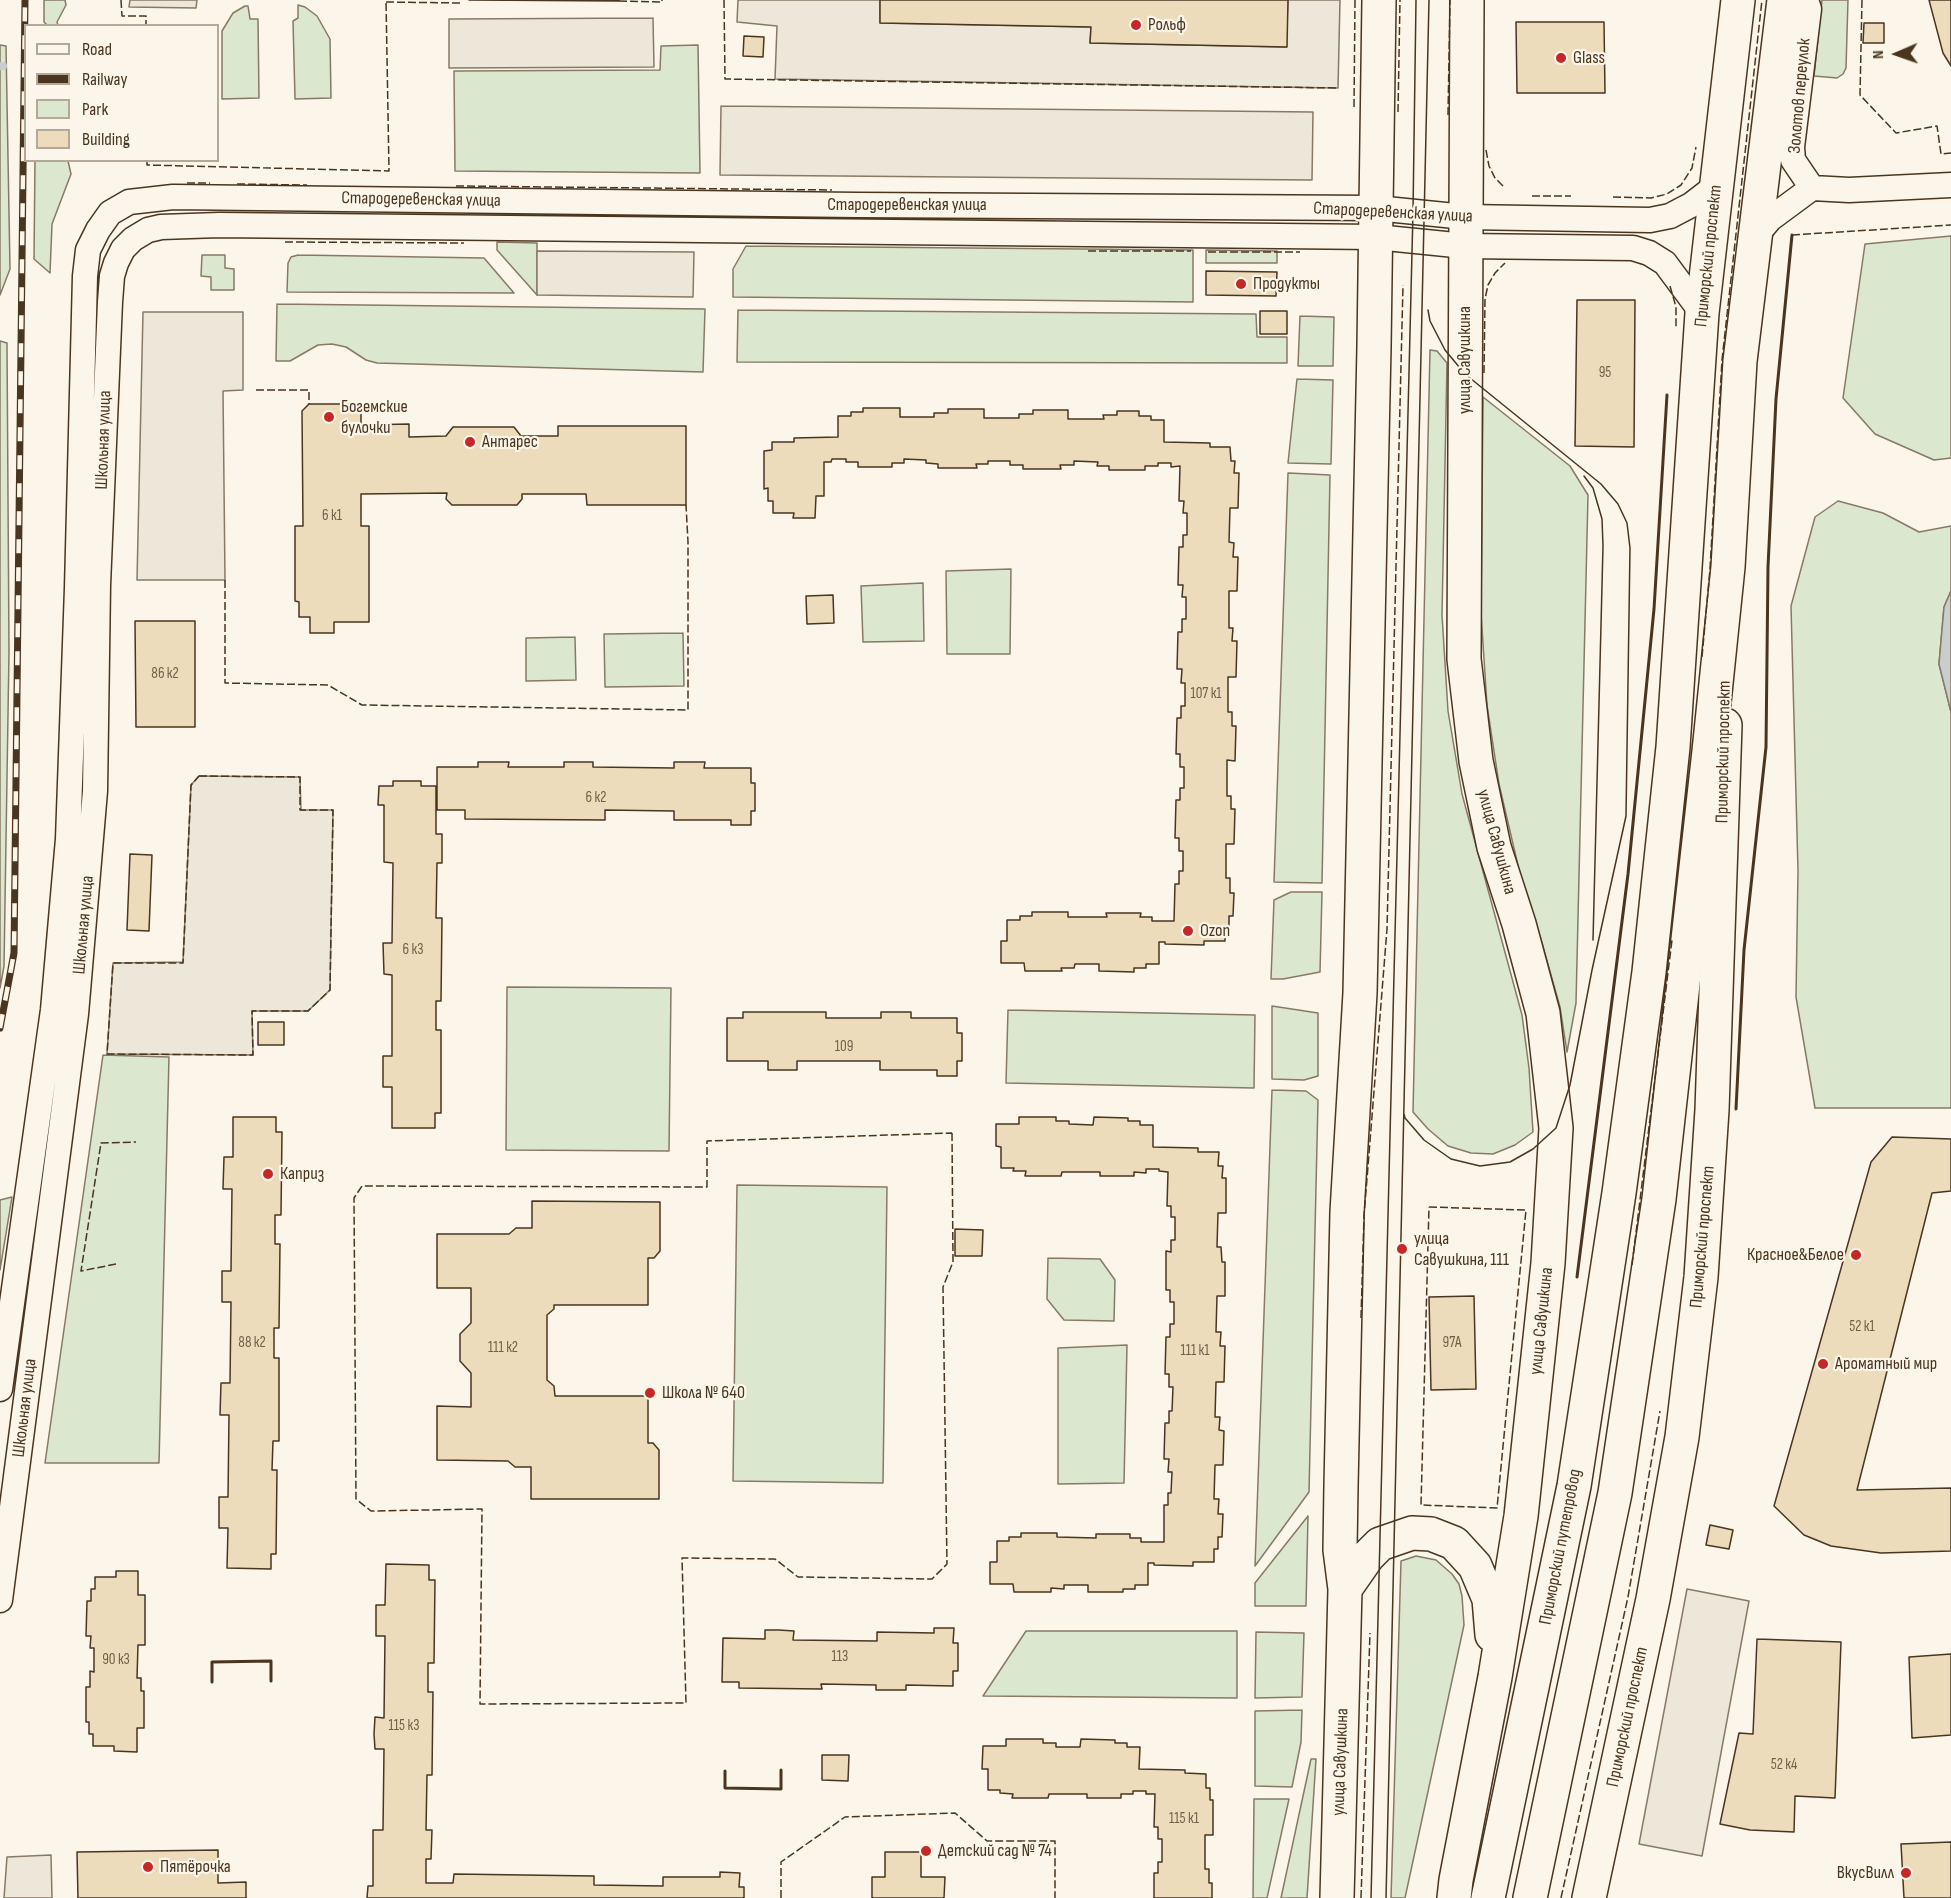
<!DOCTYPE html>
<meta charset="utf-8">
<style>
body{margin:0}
#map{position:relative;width:1951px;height:1898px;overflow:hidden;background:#fbf6e9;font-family:"Sofia Sans Condensed",sans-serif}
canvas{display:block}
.legend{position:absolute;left:24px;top:24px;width:195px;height:138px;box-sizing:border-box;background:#fbf6e9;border:2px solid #b4a999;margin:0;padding:8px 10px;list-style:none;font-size:18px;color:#4a3520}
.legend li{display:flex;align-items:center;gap:12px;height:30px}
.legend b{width:30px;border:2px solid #b4a999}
.north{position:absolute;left:1867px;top:24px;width:60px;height:60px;-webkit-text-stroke:4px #fbf6e9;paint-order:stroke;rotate:268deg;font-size:16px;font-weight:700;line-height:24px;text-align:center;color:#4a3520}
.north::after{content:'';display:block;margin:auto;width:21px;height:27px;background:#4a3520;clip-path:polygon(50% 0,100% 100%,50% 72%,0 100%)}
</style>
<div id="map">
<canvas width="1951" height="1898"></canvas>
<ul class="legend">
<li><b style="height:8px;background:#fbf6e9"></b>Road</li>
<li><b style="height:8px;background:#4a3520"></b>Railway</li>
<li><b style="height:16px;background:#dce7d0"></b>Park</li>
<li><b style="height:16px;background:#ecdcbc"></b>Building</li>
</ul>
<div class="north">N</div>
</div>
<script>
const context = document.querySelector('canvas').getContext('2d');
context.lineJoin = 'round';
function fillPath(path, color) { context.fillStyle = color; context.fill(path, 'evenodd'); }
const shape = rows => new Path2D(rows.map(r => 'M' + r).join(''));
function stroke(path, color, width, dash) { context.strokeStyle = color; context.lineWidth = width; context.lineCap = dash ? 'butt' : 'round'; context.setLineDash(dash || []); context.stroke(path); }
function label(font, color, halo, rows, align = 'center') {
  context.font = font + ' "Sofia Sans Condensed",sans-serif'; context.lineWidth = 4.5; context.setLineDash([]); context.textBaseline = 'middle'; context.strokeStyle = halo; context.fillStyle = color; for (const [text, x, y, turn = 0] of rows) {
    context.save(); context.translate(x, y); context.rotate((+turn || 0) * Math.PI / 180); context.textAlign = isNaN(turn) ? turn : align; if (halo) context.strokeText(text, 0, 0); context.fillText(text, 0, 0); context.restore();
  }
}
const green = shape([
 [44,0,65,0,66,5,57,22,58,25,47,25,44,22,44,0],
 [1822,0,1848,0,1846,68,1843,74,1837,78,1814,76,1822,0],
 [298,5,305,7,317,16,330,39,331,98,295,99,293,21,298,18,298,5],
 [245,6,248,6,250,19,258,19,259,98,222,99,222,31,233,13,245,6],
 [0,45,6,46,10,269,0,295,0,45],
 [698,45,700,173,455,171,454,71,660,70,661,46,698,45],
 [35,161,68,161,71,174,52,224,50,273,34,259,35,161],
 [1951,236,1951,458,1934,460,1875,434,1843,398,1865,244,1951,236],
 [497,242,537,243,537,295,497,250,497,242],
 [746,246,1193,250,1193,302,733,297,733,269,746,246],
 [1206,250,1277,251,1277,263,1206,263,1206,250],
 [202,255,225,255,225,268,234,269,234,290,211,290,211,277,201,276,202,255],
 [298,255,484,258,514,293,287,292,288,263,291,257,298,255],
 [277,304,705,309,703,372,377,363,366,360,346,347,332,344,318,345,290,361,276,361,277,304],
 [738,310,1256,314,1257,337,1287,337,1287,363,737,362,738,310],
 [1300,316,1334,317,1333,366,1298,366,1300,316],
 [0,341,7,343,9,652,4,966,0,988,0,341],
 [1430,350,1437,351,1447,363,1442,615,1448,711,1462,794,1522,1015,1529,1068,1533,1132,1515,1145,1493,1154,1471,1153,1448,1146,1428,1129,1413,1112,1430,350],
 [1297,379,1333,380,1331,464,1288,463,1297,379],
 [1483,397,1570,466,1588,495,1576,1003,1567,1052,1560,1007,1542,943,1520,874,1499,784,1487,705,1481,613,1483,397],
 [1288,473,1330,475,1322,883,1274,882,1288,473],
 [1838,501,1883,513,1919,532,1951,526,1951,591,1944,607,1939,664,1951,712,1951,1108,1815,1108,1796,997,1798,871,1791,606,1815,517,1838,501],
 [1011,569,1010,654,947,654,946,571,1011,569],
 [923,583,924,641,863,642,861,586,923,583],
 [683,633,684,686,605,687,604,634,683,633],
 [575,637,576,680,526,681,526,638,575,637],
 [1291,892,1322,892,1320,972,1283,979,1271,979,1274,900,1291,892],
 [507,987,671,988,669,1151,506,1150,507,987],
 [1272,1006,1318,1013,1318,1076,1304,1080,1272,1079,1272,1006],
 [1008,1010,1255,1015,1254,1088,1006,1083,1008,1010],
 [103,1055,169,1057,159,1463,45,1463,103,1055],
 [1272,1090,1306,1091,1318,1100,1309,1492,1255,1566,1272,1090],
 [737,1185,887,1187,883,1483,733,1481,737,1185],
 [12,1197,0,1270,0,1200,12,1197],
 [1048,1258,1100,1259,1115,1280,1114,1321,1064,1320,1047,1299,1048,1258],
 [1127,1345,1124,1483,1058,1484,1058,1348,1127,1345],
 [1308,1516,1306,1606,1255,1606,1255,1583,1308,1516],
 [1416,1556,1436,1560,1452,1574,1459,1584,1462,1596,1464,1625,1405,1898,1391,1898,1401,1561,1416,1556],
 [1026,1631,1237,1631,1237,1698,983,1696,1026,1631],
 [1256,1632,1304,1633,1302,1697,1255,1698,1256,1632],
 [1302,1710,1301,1742,1292,1787,1255,1786,1255,1711,1302,1710],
 [1311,1759,1316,1759,1307,1898,1281,1898,1311,1759],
 [1254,1799,1289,1799,1267,1898,1253,1898,1254,1799]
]);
fillPath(green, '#dce7d0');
stroke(green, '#887966', 1.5);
const parking = shape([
 [130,0,197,0,196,8,129,7,130,0],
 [738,0,880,0,880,23,1091,27,1090,43,1286,47,1288,0,1340,0,1338,88,775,79,777,26,737,22,738,0],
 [653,18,654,67,449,68,449,19,653,18],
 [721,106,1313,112,1312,180,720,175,721,106],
 [537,251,694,252,693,297,537,295,537,251],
 [143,312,243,312,243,390,223,391,225,580,137,580,143,312],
 [199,776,300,777,301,810,333,810,330,990,308,1011,252,1011,253,1055,107,1054,113,963,183,962,191,785,199,776],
 [1687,1589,1749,1601,1702,1856,1639,1844,1687,1589],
 [51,1855,52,1898,4,1898,7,1857,51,1855]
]);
fillPath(parking, '#ede7d9');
stroke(parking, '#887966', 1.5);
const water = shape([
 [1951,591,1951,712,1939,664,1944,607,1951,591]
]);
fillPath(water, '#c9cecd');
stroke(water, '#887966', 1.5);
stroke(shape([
 [0,66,3,66]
]), '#c9cecd', 8);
const building = shape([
 [469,0,619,0,619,1,469,0],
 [880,0,1288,0,1287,47,1090,43,1091,27,880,23,880,0],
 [1929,0,1951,0,1951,66,1943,53,1929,0],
 [1516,22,1604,22,1605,93,1517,93,1516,22],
 [1864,23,1884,23,1884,43,1863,43,1864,23],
 [744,36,764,37,763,57,743,56,744,36],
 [1206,271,1277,272,1276,296,1206,295,1206,271],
 [1577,300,1635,300,1634,447,1575,446,1577,300],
 [1260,311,1287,311,1287,334,1260,334,1260,311],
 [309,404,353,404,361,411,361,425,409,424,409,437,446,436,453,427,514,427,521,436,558,436,558,426,686,426,686,505,587,505,586,494,522,494,522,499,517,505,452,505,446,499,447,493,361,494,361,526,369,526,369,622,334,622,334,633,310,633,310,617,299,617,299,602,295,601,295,526,303,526,302,411,309,404],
 [863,408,900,408,900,417,934,417,934,413,948,413,948,409,984,409,984,418,1019,418,1019,414,1033,414,1033,410,1068,410,1068,419,1104,419,1103,415,1117,415,1117,411,1139,411,1139,416,1151,416,1151,420,1164,420,1164,442,1210,443,1210,447,1230,447,1231,461,1235,461,1234,473,1239,473,1238,508,1230,508,1229,542,1234,543,1233,557,1238,557,1237,591,1229,591,1229,628,1233,628,1232,641,1237,641,1236,677,1228,677,1228,712,1232,712,1232,726,1236,726,1235,761,1227,760,1227,796,1231,796,1231,809,1235,809,1234,844,1226,844,1226,878,1230,878,1230,893,1234,893,1233,916,1229,916,1229,928,1225,928,1225,941,1204,941,1204,945,1165,944,1165,942,1159,942,1159,964,1146,964,1146,968,1134,968,1134,972,1099,971,1099,964,1075,964,1074,968,1061,968,1062,971,1025,971,1024,963,1001,963,1001,941,1007,941,1007,920,1020,920,1020,916,1032,916,1032,912,1068,912,1068,917,1107,917,1106,913,1141,913,1140,917,1152,917,1152,921,1174,921,1175,884,1179,884,1179,871,1183,871,1183,851,1179,851,1179,838,1175,838,1176,800,1180,800,1180,788,1184,788,1184,767,1180,767,1180,754,1176,754,1177,718,1181,718,1181,706,1185,706,1185,683,1181,683,1182,669,1177,669,1178,632,1182,632,1182,619,1186,619,1186,597,1182,597,1183,585,1178,585,1179,547,1183,547,1183,535,1187,535,1187,513,1183,513,1184,501,1179,501,1180,466,1171,467,1171,463,1158,463,1158,466,1145,466,1145,470,1109,470,1109,466,1097,466,1098,462,1074,461,1074,465,1060,465,1061,469,1023,469,1023,465,1010,465,1010,461,988,461,988,464,976,464,977,468,938,468,938,464,926,463,926,460,904,459,904,463,892,463,892,467,858,467,858,462,846,462,846,459,832,459,831,462,824,462,824,496,816,496,815,518,793,518,794,513,773,513,773,501,768,501,768,488,764,489,764,451,772,450,772,442,794,442,794,438,838,437,838,416,851,416,851,412,863,412,863,408],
 [833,595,834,623,807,624,806,596,833,595],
 [135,621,195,621,195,727,136,727,135,621],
 [478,762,509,762,508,767,564,767,564,762,593,762,593,767,674,768,674,762,705,762,704,768,751,768,751,783,755,783,755,811,751,811,751,825,731,825,731,820,674,820,674,811,605,810,605,820,465,819,465,810,437,810,437,767,478,767,478,762],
 [393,781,421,781,421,786,436,786,436,834,442,834,442,863,437,863,436,918,442,918,441,1001,436,1001,436,1030,441,1030,441,1113,435,1113,435,1128,392,1128,392,1087,383,1087,383,1056,392,1056,392,975,384,974,383,943,392,943,393,863,384,862,384,805,378,805,379,786,393,786,393,781],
 [130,854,152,855,149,931,127,930,130,854],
 [743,1012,826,1012,826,1018,881,1018,881,1012,911,1012,911,1018,957,1018,957,1033,962,1033,962,1061,957,1061,957,1076,937,1076,937,1070,880,1070,880,1061,797,1061,797,1070,768,1070,768,1061,727,1061,727,1018,743,1018,743,1012],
 [258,1022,284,1022,284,1045,258,1045,258,1022],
 [233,1117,276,1117,276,1132,282,1132,281,1215,275,1215,275,1244,280,1244,279,1328,274,1328,274,1358,279,1358,279,1441,273,1441,272,1470,277,1470,276,1554,271,1554,271,1569,227,1568,228,1528,219,1528,219,1497,228,1497,229,1415,220,1415,221,1383,230,1383,231,1302,222,1302,222,1271,231,1271,232,1189,223,1189,224,1157,233,1157,233,1117],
 [1019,1117,1056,1117,1056,1121,1069,1121,1069,1124,1093,1125,1094,1117,1128,1118,1128,1121,1140,1121,1140,1125,1153,1125,1153,1147,1198,1148,1198,1152,1219,1152,1218,1166,1223,1166,1222,1178,1226,1178,1226,1213,1218,1213,1217,1247,1221,1247,1222,1262,1225,1262,1225,1296,1217,1296,1216,1332,1221,1332,1220,1346,1225,1346,1224,1382,1216,1382,1215,1417,1220,1417,1219,1430,1224,1431,1223,1465,1215,1465,1214,1499,1219,1499,1218,1514,1223,1514,1222,1537,1218,1537,1218,1549,1214,1549,1214,1562,1193,1562,1193,1566,1154,1565,1154,1563,1148,1563,1148,1585,1135,1585,1135,1589,1123,1589,1123,1592,1088,1592,1088,1585,1064,1585,1064,1589,1051,1588,1051,1592,1014,1592,1013,1584,990,1584,990,1562,997,1562,997,1541,1009,1541,1009,1537,1021,1537,1021,1533,1057,1533,1057,1537,1096,1538,1096,1534,1130,1534,1130,1538,1141,1538,1141,1542,1164,1542,1164,1505,1168,1505,1168,1493,1171,1493,1172,1472,1168,1472,1169,1459,1164,1459,1165,1423,1169,1423,1169,1411,1172,1411,1173,1387,1169,1387,1169,1374,1165,1374,1166,1337,1170,1337,1170,1324,1174,1324,1174,1302,1170,1302,1170,1290,1166,1290,1166,1251,1171,1252,1171,1240,1175,1240,1175,1217,1171,1217,1171,1206,1167,1206,1168,1172,1159,1171,1159,1169,1146,1169,1146,1173,1134,1172,1134,1176,1100,1176,1100,1172,1062,1172,1061,1176,1025,1176,1026,1171,1013,1171,1014,1168,1001,1168,1001,1147,996,1146,996,1124,1019,1124,1019,1117],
 [1892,1137,1951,1139,1951,1191,1932,1193,1857,1490,1951,1488,1951,1551,1881,1553,1831,1546,1804,1535,1774,1506,1871,1162,1892,1137],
 [532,1201,660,1202,660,1251,654,1258,648,1258,648,1305,554,1305,554,1309,547,1315,547,1380,554,1386,555,1396,648,1396,648,1443,653,1443,659,1450,659,1499,531,1499,531,1467,515,1467,508,1461,437,1460,437,1406,471,1407,471,1373,460,1361,460,1334,471,1323,471,1288,437,1288,437,1234,509,1234,516,1228,532,1228,532,1201],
 [955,1229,983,1230,982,1256,955,1256,955,1229],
 [1474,1296,1476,1389,1431,1390,1429,1297,1474,1296],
 [1710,1525,1733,1530,1729,1549,1706,1545,1710,1525],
 [386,1564,429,1565,429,1580,435,1580,434,1663,428,1663,428,1692,433,1692,432,1775,427,1775,426,1830,432,1830,431,1859,426,1859,426,1883,453,1883,454,1874,594,1876,594,1885,663,1886,663,1877,720,1877,720,1872,740,1873,739,1887,744,1887,744,1898,367,1898,368,1886,373,1886,373,1830,383,1830,384,1749,375,1749,374,1734,375,1717,384,1718,385,1636,376,1636,376,1605,385,1605,386,1564],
 [116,1571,138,1571,138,1595,145,1595,145,1645,138,1645,137,1678,141,1678,141,1691,144,1691,144,1728,137,1728,137,1752,114,1751,114,1746,93,1746,93,1734,89,1734,89,1722,86,1722,86,1687,90,1687,90,1671,94,1672,94,1648,90,1648,91,1636,86,1636,87,1601,91,1601,91,1589,95,1589,95,1577,116,1577,116,1571],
 [934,1628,954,1628,953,1643,958,1643,958,1671,953,1671,953,1686,906,1685,906,1690,876,1690,876,1685,821,1684,822,1689,739,1688,739,1682,722,1682,723,1638,765,1639,765,1630,779,1630,794,1631,793,1640,877,1641,877,1632,934,1633,934,1628],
 [1757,1639,1841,1642,1835,1798,1795,1796,1794,1832,1750,1830,1720,1824,1739,1733,1753,1734,1757,1639],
 [1951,1654,1951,1735,1912,1738,1909,1657,1951,1654],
 [1006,1739,1043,1739,1043,1743,1056,1743,1056,1747,1080,1747,1081,1739,1115,1740,1115,1743,1127,1743,1127,1747,1140,1747,1139,1769,1185,1770,1185,1773,1206,1774,1206,1788,1210,1788,1210,1800,1213,1800,1213,1835,1205,1835,1205,1869,1209,1869,1209,1883,1212,1883,1212,1898,1154,1898,1154,1873,1158,1873,1158,1862,1162,1862,1162,1839,1158,1839,1158,1827,1154,1827,1155,1794,1146,1794,1146,1791,1133,1791,1133,1794,1121,1794,1121,1798,1087,1798,1087,1794,1049,1794,1048,1798,1012,1798,1013,1794,1000,1793,1000,1790,988,1790,988,1769,982,1769,983,1746,1006,1746,1006,1739],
 [822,1755,849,1755,848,1781,822,1780,822,1755],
 [1951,1842,1951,1898,1904,1898,1901,1844,1951,1842],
 [218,1850,218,1883,246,1882,246,1898,78,1898,77,1852,218,1850],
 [885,1852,921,1852,921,1877,945,1877,944,1898,872,1898,872,1877,885,1877,885,1852]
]);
fillPath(building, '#ecdcbc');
stroke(building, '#4a3520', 1.5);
const street = shape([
 [1812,188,1849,190,1951,185],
 [1754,238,1770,219,1812,188,1793,160,1792,147,1809,9,1806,0],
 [0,1389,53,1010,68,839,77,588,85,276,88,250,98,230,110,213,129,202,173,197,857,205,1376,208,1465,217,1650,220,1670,216,1691,205,1717,185],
 [0,1600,76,1014,95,791,98,585,110,302,112,276,116,263,123,249,133,239,148,230,161,227,219,225,1376,237,1465,246,1633,248,1649,253,1665,263,1702,313]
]);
const secondary = shape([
 [1345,1589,1368,1556,1380,1544,1412,1533,1431,1534,1454,1543,1475,1566,1489,1599,1492,1635],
 [1337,1898,1345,1589,1340,1550,1341,1486,1347,1212,1360,993,1374,347,1379,0],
 [1454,1898,1456,1880,1495,1677,1521,1516,1548,1263,1556,1128,1543,1013,1519,924,1494,847,1476,761,1464,659,1467,0],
 [1589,1898,1653,1599,1682,1437,1701,1277,1712,1110,1725,725]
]);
const primary = shape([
 [1488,1898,1574,1486,1619,1193,1649,972,1673,747,1702,313,1738,0],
 [1530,1898,1615,1493,1659,1199,1709,751,1728,567,1740,361,1784,0]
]);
stroke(street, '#4a3520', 27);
stroke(secondary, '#4a3520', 36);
stroke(primary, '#4a3520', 36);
stroke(street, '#fbf6e9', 24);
stroke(secondary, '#fbf6e9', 33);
stroke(primary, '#fbf6e9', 33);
stroke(shape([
 [1584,476,1593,488,1602,519,1603,546,1593,940],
 [1404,1114,1405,1118,1424,1140,1451,1159,1480,1166,1510,1162,1533,1149,1556,1128,1570,1085,1592,970,1626,816,1630,548,1627,523,1618,504,1601,484,1465,374,1445,350,1430,321,1428,310],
 [1371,1898,1413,212,1416,0],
 [1386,1898,1429,0]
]), '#4a3520', 1.5);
const rail = shape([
 [0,1028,14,953,25,0]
]);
stroke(rail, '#4a3520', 7);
stroke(rail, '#fbf6e9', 4.5, [14]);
stroke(shape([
 [121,0,122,16,146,16,146,26],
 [724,0,725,79,1338,88],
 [1862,0,1860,95,1896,133,1937,126,1941,154,1951,153],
 [619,1,662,2,662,0],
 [386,2,460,3],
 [1354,107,1355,0],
 [1398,112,1400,0],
 [1448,115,1450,0],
 [1486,150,1489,166,1495,178,1505,188],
 [147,160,147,165,389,171,386,0],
 [187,183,210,183],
 [237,184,307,185],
 [456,186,832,190],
 [1532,196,1571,196],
 [1613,197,1651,198,1667,194,1681,185,1692,168,1696,147],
 [1792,235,1951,225],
 [285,242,464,243],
 [1088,251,1191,251],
 [1208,252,1300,252],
 [1670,286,1676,307,1676,328],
 [1484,373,1485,299,1488,285,1495,273,1505,263],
 [256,390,309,390,309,404],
 [225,580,225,683,328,685,362,705,688,710,688,542,686,505],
 [1702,657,1710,569,1722,360,1762,0],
 [199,776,300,777,300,810,333,810,330,990,308,1011,252,1011,253,1055,107,1054,113,963,183,963,191,785,199,776],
 [952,1133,953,1262,943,1287,947,1564,932,1579,798,1577,775,1559,682,1558,686,1703,480,1704,482,1509,371,1511,356,1499,354,1198,362,1186,707,1187,707,1141,952,1133],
 [1429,1207,1526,1210,1497,1508,1421,1505,1429,1207],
 [116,1264,81,1271,101,1143,136,1142],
 [1632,1265,1672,940],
 [1361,1318,1364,1216,1387,929,1403,285],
 [781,1898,781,1862,845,1817,955,1813,987,1841,1055,1841,1055,1898],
 [1361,1898,1370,1633],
 [1561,1898,1628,1597,1660,1411]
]), '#4a3520', 1.5, [8, 3]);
stroke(shape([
 [1736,1109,1744,950,1766,747,1768,567,1776,399,1792,235],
 [1577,1277,1628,874,1654,609,1667,395],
 [212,1682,212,1662,271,1661,271,1681],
 [725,1771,725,1788,781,1789,781,1770]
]), '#4a3520', 3);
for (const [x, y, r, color] of [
 [1136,25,6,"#c62828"],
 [1561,58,6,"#c62828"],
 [1241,284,6,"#c62828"],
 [329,417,6,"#c62828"],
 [470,442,6,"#c62828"],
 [1188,931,6,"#c62828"],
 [268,1174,6,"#c62828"],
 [1402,1249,6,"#c62828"],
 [1856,1255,6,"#c62828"],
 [1823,1364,6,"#c62828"],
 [650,1393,6,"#c62828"],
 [926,1851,6,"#c62828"],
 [148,1867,6,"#c62828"],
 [1906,1873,6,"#c62828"]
]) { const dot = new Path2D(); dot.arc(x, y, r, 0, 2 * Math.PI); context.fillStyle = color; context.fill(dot); stroke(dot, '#fbf6e9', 2); }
label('15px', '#725f47', null, [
 ["95",1605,373],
 ["6 к1",332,516],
 ["86 к2",165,674],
 ["107 к1",1206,694],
 ["6 к2",596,798],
 ["6 к3",413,950],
 ["109",844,1047],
 ["52 к1",1862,1327],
 ["88 к2",252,1343],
 ["97А",1452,1343],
 ["111 к2",503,1348],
 ["111 к1",1195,1351],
 ["113",840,1657],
 ["90 к3",116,1660],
 ["115 к3",404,1726],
 ["52 к4",1784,1765],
 ["115 к1",1184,1819]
]);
label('18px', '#4a3520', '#fbf6e9', [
 ["Рольф",1148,25],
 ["Glass",1573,58],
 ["Продукты",1253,284],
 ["Богемские",341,407],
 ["булочки",341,428],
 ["Антарес",482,442],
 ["Ozon",1200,931],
 ["Каприз",280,1174],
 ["улица",1414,1239],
 ["Савушкина, 111",1414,1260],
 ["Красное&Белое",1844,1255,"right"],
 ["Ароматный мир",1835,1364],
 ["Школа № 640",662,1393],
 ["Детский сад № 74",938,1851],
 ["Пятёрочка",160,1867],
 ["ВкусВилл",1894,1873,"right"]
], 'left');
label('18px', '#4a3520', '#fbf6e9', [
 ["Золотов переулок",1800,96,-85],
 ["Стародеревенская улица",421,200,1],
 ["Стародеревенская улица",907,205],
 ["Стародеревенская улица",1393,213,3],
 ["Приморский проспект",1709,256,-84],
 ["улица Савушкина",1465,360,-90],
 ["Школьная улица",104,440,-88],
 ["Приморский проспект",1724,752,-89],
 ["улица Савушкина",1496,842,75],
 ["Школьная улица",84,925,-85],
 ["Приморский проспект",1703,1237,-85],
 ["улица Савушкина",1542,1321,-84],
 ["Школьная улица",25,1408,-83],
 ["Приморский путепровод",1561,1547,-79],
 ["Приморский проспект",1628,1717,-78],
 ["улица Савушкина",1341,1762,-88]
]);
</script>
